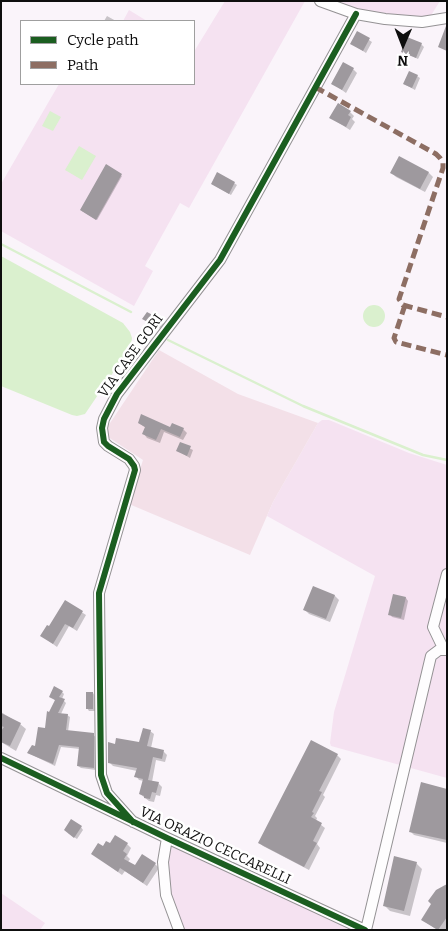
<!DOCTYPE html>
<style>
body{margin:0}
#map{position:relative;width:448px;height:931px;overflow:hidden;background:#faf4fa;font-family:Bitter,serif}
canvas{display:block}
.frame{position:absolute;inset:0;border:2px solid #0e0e0e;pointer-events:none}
.legend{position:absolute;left:20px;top:20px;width:175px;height:65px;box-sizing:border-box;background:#fff;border:1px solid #9f9f9f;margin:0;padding:6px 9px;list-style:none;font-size:15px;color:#0e0e0e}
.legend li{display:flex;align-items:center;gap:10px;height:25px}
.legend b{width:25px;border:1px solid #9f9f9f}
.north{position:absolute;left:378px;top:20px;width:50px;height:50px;-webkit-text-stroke:4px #fff;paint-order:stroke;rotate:181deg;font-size:14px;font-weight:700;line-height:20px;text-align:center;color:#0e0e0e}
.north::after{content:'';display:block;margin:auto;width:18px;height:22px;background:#0e0e0e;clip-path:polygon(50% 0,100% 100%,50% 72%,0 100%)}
</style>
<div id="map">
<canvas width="448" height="931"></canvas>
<div class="frame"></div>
<ul class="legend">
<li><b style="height:6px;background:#1b5e20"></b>Cycle path</li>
<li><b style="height:6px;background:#8d6e63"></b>Path</li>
</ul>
<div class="north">N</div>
</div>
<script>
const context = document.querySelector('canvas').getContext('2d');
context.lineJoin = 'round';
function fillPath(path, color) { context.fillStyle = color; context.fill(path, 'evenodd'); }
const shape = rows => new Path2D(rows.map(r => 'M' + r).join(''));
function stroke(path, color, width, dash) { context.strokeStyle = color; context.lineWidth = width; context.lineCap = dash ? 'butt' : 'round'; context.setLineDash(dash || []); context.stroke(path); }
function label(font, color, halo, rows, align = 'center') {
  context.font = font + ' Bitter,serif'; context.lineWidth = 5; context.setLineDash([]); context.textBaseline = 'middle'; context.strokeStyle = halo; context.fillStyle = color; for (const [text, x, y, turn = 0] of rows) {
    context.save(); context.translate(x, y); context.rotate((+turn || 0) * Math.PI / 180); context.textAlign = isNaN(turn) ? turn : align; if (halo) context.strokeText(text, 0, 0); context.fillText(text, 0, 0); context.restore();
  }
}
fillPath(shape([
 [225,1,305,1,189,208,180,203,145,266,153,271,134,306,1,231,1,184,59,84,194,84,194,50,195,50],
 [325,1,440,1,430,17,385,17],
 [129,10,147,21,123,21],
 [322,420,329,420,409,453,447,465,447,778,331,746,330,743,334,712,375,576,267,516,273,502,318,423],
 [168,844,352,930,175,930,165,905],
 [1,893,45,923,40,930,1,930]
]), '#f5e2f1');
fillPath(shape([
 [159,350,238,394,318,423,273,502,250,555,129,504,143,460,108,437,108,426]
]), '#f3e0e8');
fillPath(shape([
 [50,111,61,117,53,131,42,126],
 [79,146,96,156,82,180,65,170],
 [1,256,123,323,130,332,132,338,131,346,85,414,77,416,72,415,1,386],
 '363 316a11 11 0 1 1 22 0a11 11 0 1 1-22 0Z'
]), '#daf0ce');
fillPath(shape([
 [107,16,116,21,104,21],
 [358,33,372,42,366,53,352,44],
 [421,44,424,47,418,59,402,51],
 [353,69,357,73,346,93,332,83],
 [417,76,420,78,415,90,404,84],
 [350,112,354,116,352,119,355,122,350,130,331,118],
 [399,158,429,173,433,177,425,192,396,177,392,173],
 [106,166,122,176,97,220,82,211],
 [234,183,237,185,231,195,212,184],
 [147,313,166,325,162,330,147,321],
 [139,423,183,429,187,433,183,440,164,432,160,443,147,438,144,434,146,428],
 [181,444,193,450,190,458,178,451],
 [314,588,335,596,339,600,330,622,309,614,305,610],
 [394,596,406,598,408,601,404,620,392,617,390,614],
 [66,602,86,615,77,631,69,626,57,647,42,636,50,628],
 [62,692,64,694,62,699,66,703,61,714,67,715,70,717,68,732,93,735,96,737,96,770,81,768,78,766,80,749,61,747,55,766,28,753,36,748,46,730,50,713,56,701,50,696],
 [93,693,95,696,95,711,89,711,87,708],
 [1,712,20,724,26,729,16,751,1,742],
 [150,731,154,734,151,748,163,751,167,755,165,762,156,760,152,782,158,783,162,787,160,796,156,795,154,802,149,801,140,794,144,781,139,780,136,776,137,771,113,766,109,762,116,745,140,744],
 [337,755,341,759,323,795,325,797,315,816,317,818,316,821,325,828,317,844,320,848,309,870,263,846,259,842],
 [447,790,447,843,414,835,410,831],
 [81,827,83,830,77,839,68,833],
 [127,844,131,848,127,856,130,859,128,862,135,867,155,864,159,868,147,886,125,871,122,875,93,854,110,845],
 [416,863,422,869,410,916,390,911,384,905],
 [447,888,447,928,446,930,437,930,423,920]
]), '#0003');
stroke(shape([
 [1,244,131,312],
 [168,340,303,406,423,455,447,460]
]), '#daf0ce', 2.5);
fillPath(shape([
 [446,26,447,26,447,51,438,47],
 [357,31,370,38,363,51,350,44],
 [407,37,422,43,416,58,401,52],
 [343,62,354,68,342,90,331,84],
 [409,71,418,75,412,88,403,84],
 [338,103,351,111,348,115,351,117,346,127,329,118],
 [399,156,429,172,420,189,390,173],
 [106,164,122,174,96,220,80,210],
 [217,172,235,182,229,194,211,184],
 [147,312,164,321,159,328,142,319],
 [141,414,170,427,172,423,184,428,180,437,161,429,156,440,142,434,145,427,138,423],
 [180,442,191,446,187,456,176,451],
 [313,586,335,595,326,619,303,610],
 [393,594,406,597,401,618,388,615],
 [65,600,83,611,73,628,65,624,53,644,40,636,47,625,49,626],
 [54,686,63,691,59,697,65,699,58,713,68,714,66,730,94,733,94,768,77,766,79,747,59,745,53,764,27,753,32,745,35,746,38,727,45,728,47,711,49,712,55,700,49,697],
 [86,692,93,692,93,709,86,709],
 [1,713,21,723,10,746,1,742,1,731,4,727,1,726],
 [143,728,151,730,147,746,164,750,162,759,153,757,148,780,159,782,156,793,152,792,150,799,144,798,144,796,139,794,143,779,134,777,137,768,108,763,108,742,115,744,116,738,139,742],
 [311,740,338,754,319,791,322,792,312,812,314,813,311,817,322,823,313,841,317,843,304,867,258,843],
 [421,782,447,789,447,840,409,832],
 [71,819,82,826,74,838,64,830],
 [115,835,128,843,123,851,127,854,124,859,135,865,142,854,156,863,143,883,120,868,118,872,91,854,98,843,103,846,106,841,110,843],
 [394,856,417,862,404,911,383,906],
 [447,884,447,917,438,930,421,920,431,904,428,901,436,890]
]), '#9e999e');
const minor = shape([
 [320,1,356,14,385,19,422,22,447,18],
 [444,650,433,627,447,574],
 [1,758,167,838,365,930],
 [133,822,107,793,101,775,99,593,135,470,134,466,129,459,108,446,104,442,102,428,104,419,117,394,220,260,356,14],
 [167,838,163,862,166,895,179,930],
 [366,930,431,656,439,650,447,650]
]);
stroke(minor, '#949294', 12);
stroke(minor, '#fefdfe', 10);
stroke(shape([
 [315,87,436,154,440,158,443,163,443,168,399,299,403,305,447,317],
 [405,305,394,338,396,342,447,355]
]), '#8d6e63', 5, [10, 5]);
stroke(shape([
 [1,758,167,838,365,930],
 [133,822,107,793,101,775,99,593,135,470,134,466,129,459,108,446,104,442,102,428,104,419,117,394,220,260,356,14]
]), '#1b5e20', 6);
label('14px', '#0e0e0e', '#fff', [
 ["VIA CASE GORI",131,356,-54],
 ["VIA ORAZIO CECCARELLI",215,846,25]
]);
</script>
